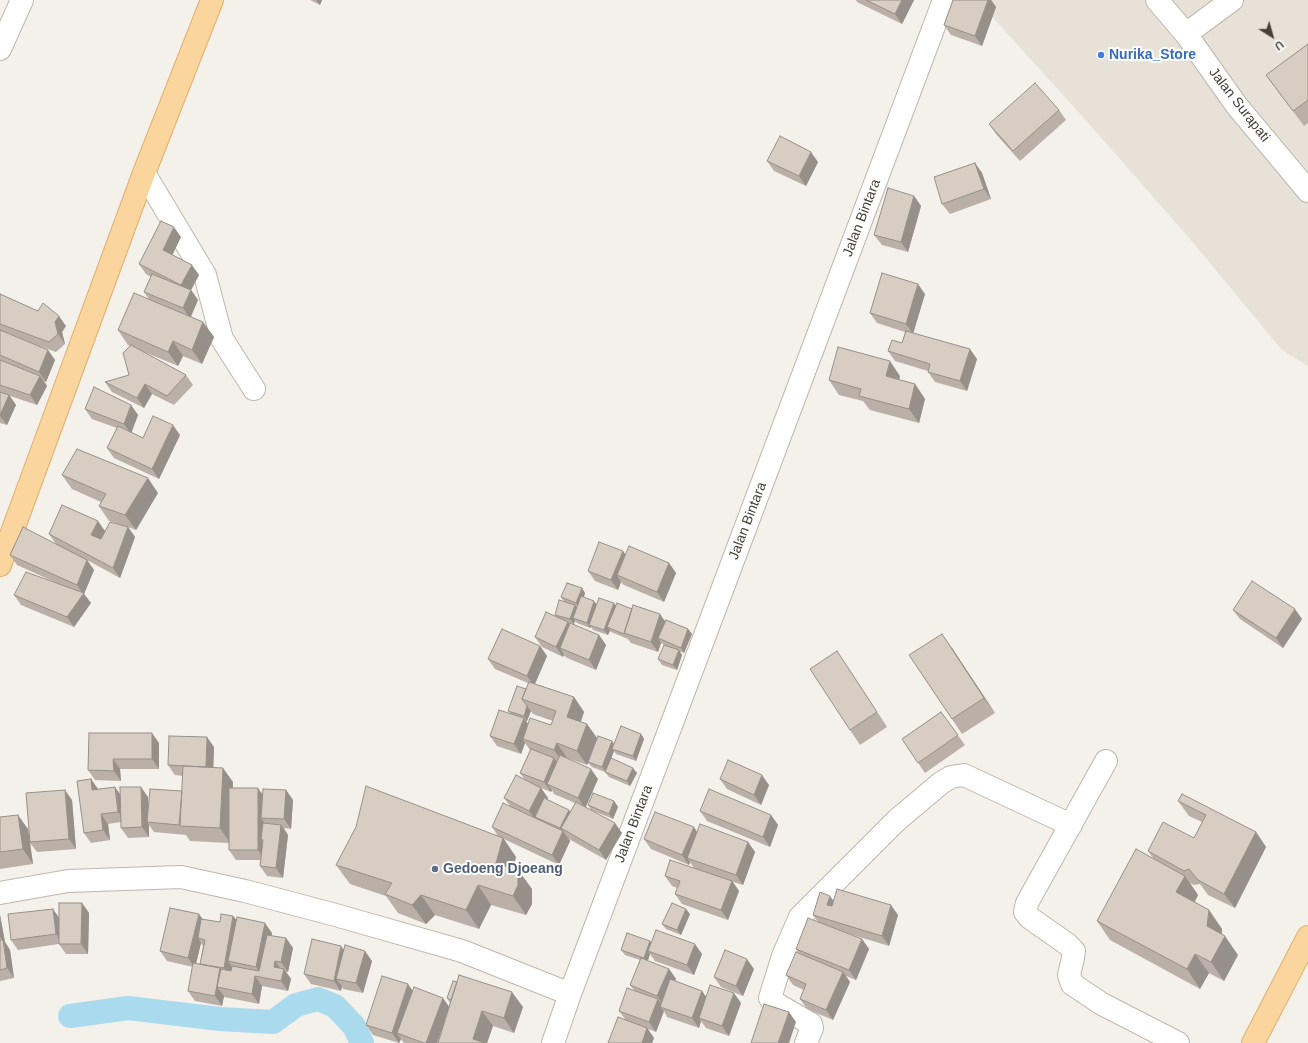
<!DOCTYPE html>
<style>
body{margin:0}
#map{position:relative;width:1308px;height:1043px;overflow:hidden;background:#f4f0ea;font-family:Helvetica,sans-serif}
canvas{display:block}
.north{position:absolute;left:1252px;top:16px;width:40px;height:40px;-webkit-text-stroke:3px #fff;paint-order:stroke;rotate:143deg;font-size:11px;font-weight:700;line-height:16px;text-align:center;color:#484038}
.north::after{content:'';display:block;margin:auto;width:14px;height:18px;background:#484038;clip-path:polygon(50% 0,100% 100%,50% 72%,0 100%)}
</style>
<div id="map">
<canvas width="1308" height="1043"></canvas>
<div class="north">U</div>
</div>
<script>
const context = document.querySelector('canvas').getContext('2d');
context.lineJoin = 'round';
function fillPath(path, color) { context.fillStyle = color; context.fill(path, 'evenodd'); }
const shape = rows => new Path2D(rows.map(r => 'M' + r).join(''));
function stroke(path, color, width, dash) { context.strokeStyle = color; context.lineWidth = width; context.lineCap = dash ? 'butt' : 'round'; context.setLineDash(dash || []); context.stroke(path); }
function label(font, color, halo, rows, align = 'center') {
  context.font = font + ' Helvetica,sans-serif'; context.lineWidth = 4; context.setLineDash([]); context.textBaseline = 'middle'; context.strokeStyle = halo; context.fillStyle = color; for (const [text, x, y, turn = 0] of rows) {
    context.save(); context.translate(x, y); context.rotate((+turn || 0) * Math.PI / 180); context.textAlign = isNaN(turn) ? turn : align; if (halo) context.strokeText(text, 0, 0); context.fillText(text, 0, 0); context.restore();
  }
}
fillPath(shape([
 [977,0,1308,0,1308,366,1282,350,1190,239,1082,116]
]), '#e8e1d8');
stroke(shape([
 [70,1016,128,1008,220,1019,273,1022,296,1005,318,999,335,1006,354,1026,362,1043]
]), '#aadaed', 24);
const minor = shape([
 [1157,0,1186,34,1237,106,1308,191],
 [1186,34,1232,0],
 [0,49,22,0],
 [144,173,205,275,222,339,254,389],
 [1106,761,1027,903,1025,912,1030,918,1067,944,1074,951,1073,958,1069,975,1072,984,1102,1004,1178,1043],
 [0,893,68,881,181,877,245,891,332,914,462,951,570,994],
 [553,1043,570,994,944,0],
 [806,1043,812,1028,811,1024,773,1002,770,998,783,956,800,917,897,820,941,783,951,777,964,775,1071,825]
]);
const major = shape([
 [0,565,144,173,212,0],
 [1253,1043,1308,937]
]);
stroke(minor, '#bfb7ad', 24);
stroke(major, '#dfaf6e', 24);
stroke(minor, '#fff', 22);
stroke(major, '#fad59e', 22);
fillPath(shape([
 [310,0,322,0,320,5],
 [856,0,914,0,902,24,857,2],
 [953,0,991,0,996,7,982,46,951,35,944,25],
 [1308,44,1308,123,1304,126,1266,75],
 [1059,110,1066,120,1020,161,996,134,989,124],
 [767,161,818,162,806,186,774,171],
 [975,163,982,173,991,199,950,214,942,204],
 [914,196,921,206,908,252,882,245,874,235],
 [181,237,172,255,199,275,191,290,198,300,191,317,203,322,214,337,202,364,183,356,178,366,142,351,186,375,193,385,174,405,152,394,144,408,112,392,105,382,129,375,130,346,128,345,118,330,149,299,144,292,151,277,146,274,139,264],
 [0,294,66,326,62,332,65,344,56,352,26,341,48,350,55,360,46,382,44,381,47,386,37,405,10,396,16,405,7,425,0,423],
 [925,294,913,333,977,359,967,391,935,382,928,372,928,371,895,361,888,351,902,343,905,332,877,323,870,313],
 [900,376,899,380,915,384,925,399,919,423,870,410,863,401,839,395,829,380],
 [131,405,138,415,131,432,143,438,180,435,159,479,114,458,107,448,117,428,92,419,85,409],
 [62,475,158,493,136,530,128,527,135,537,120,578,87,560,94,570,84,594,91,603,74,627,21,605,14,595,59,584,17,565,10,555,56,544,49,534,105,531,101,539,121,525,109,521,99,506,101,502,72,489],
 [623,551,625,555,669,563,676,573,664,602,624,585,621,582,618,590,595,581,588,571],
 [585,593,584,597,597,604,616,606,632,609,665,621,688,629,692,634,684,653,679,651,682,655,677,670,662,665,658,659,667,646,661,643,658,652,631,643,628,639,611,632,610,631,608,635,593,630,591,627,590,628,577,623,575,621,574,624,569,623,570,625,599,635,606,645,596,670,567,658,564,655,563,657,542,647,535,637,556,616,555,615,564,602,561,597],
 [1233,610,1302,619,1283,648,1240,619],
 [540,646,547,656,535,684,574,697,584,712,581,722,587,724,597,738,612,741,614,744,641,734,644,739,636,761,616,754,614,751,611,758,637,773,630,786,609,777,605,772,592,767,588,763,587,765,567,758,598,779,586,807,622,833,606,860,569,839,570,841,559,865,504,839,516,857,513,868,518,870,532,889,532,904,526,915,491,905,479,929,435,915,426,924,398,913,386,896,350,884,336,865,498,836,492,827,510,806,504,798,525,780,520,773,530,750,525,743,521,754,497,746,490,736,510,713,508,711,526,689,528,683,495,669,488,659],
 [531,711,533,714,553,721,551,725,528,724,526,721,527,721],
 [541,788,551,792,552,790,554,794,575,803,570,812,547,800,548,798],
 [952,648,995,713,962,734,952,719],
 [847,666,887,727,860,745,850,730],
 [941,712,965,745,925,773,902,739],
 [89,733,159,743,159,769,120,769,121,781,95,780,88,770],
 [214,747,213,767,233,782,233,788,262,794,286,790,293,800,291,829,284,828,288,835,283,878,267,876,260,866,261,860,236,860,229,850,229,843,190,841,186,835,154,832,149,825,149,837,128,838,121,828,121,822,108,824,110,840,91,843,84,833,91,779,98,790,115,787,120,795,148,797,148,807,182,791,183,776,175,775,168,765],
 [720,779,769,785,761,805,727,789],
 [72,800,76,849,37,852,30,843,33,864,0,869,0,817,28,829,30,840],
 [614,801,618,807,613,819,591,810,588,805],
 [1178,801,1256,832,1266,847,1235,908,1208,895,1200,884,1194,885,1190,883,1198,895,1195,902,1209,910,1222,929,1222,934,1238,955,1224,981,1209,973,1200,989,1110,940,1097,921,1153,858,1148,851,1194,838,1202,822,1189,816],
 [700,811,771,815,778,825,770,847,707,821],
 [697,832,748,842,755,852,743,885,733,882,739,891,728,920,682,904,675,894,677,888,672,886,665,876,694,868,690,862,689,865,651,849,644,839],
 [834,900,898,915,889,946,843,932,862,939,869,949,856,980,846,976,850,982,833,1020,807,1009,800,999,804,990,793,985,786,975,799,953,796,949,818,922,813,915],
 [82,903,89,913,88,954,66,954,59,944,18,950,11,940,59,918],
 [690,914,681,935,666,929,662,924],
 [0,915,5,942,10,950,14,978,0,981],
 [233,916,237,920,272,933,272,936,286,938,293,948,288,972,286,972,291,979,288,991,262,986,259,1004,224,997,224,996,222,1006,195,1001,188,991,193,967,167,961,160,951,202,919,220,922],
 [201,943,203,946,200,964,201,965,196,964],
 [650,941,651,943,702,954,694,975,655,961,650,954,648,961,669,969,676,979,675,981,702,991,706,997,741,1003,729,1036,706,1028,701,1021,699,1028,667,1017,664,1011,656,1032,648,1029,654,1038,652,1043,608,1043,625,1019,619,1011,634,990,630,985,640,960,625,955,621,950],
 [344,949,372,961,363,993,343,989,342,986,341,991,311,984,304,974],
 [754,969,743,996,721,987,714,977],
 [413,991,449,1007,450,1003,447,998,523,1007,514,1033,493,1026,487,1043,438,1043,443,1025,437,1043,404,1043,401,1039,399,1043,373,1035,366,1025]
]), '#bab0a8');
fillPath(shape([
 [316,0,322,0,320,5],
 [902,0,914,0,902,24,895,14],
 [988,0,991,0,996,7,982,46,975,36],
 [811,152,818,162,806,186,799,176],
 [975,163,982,173,991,199,984,189],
 [914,196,921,206,908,252,901,242],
 [174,227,181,237,170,260,163,250],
 [192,265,199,275,191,290,198,300,190,318,183,308,188,295,181,285],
 [918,284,925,294,913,334,906,324],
 [59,316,66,326,62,332,65,344,58,334,55,322],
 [203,322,214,337,202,364,192,350],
 [173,341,183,356,178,366,168,352],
 [970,349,977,359,967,391,960,381],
 [48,350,55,360,46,382,39,372],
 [890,361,900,376,896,391,886,376],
 [40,376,47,386,37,405,30,395],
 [145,384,152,394,144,408,137,398],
 [915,384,925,399,919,423,909,409],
 [9,395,16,405,7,425,0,416,0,415],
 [131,405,138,415,131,434,124,424],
 [173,425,180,435,159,479,152,469],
 [148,478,158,493,136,530,125,515],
 [98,521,105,531,98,545,91,535],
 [128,527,135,537,120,578,113,568],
 [623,551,630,561,617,575,621,582,618,590,611,580],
 [87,560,94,570,84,594,91,603,74,627,67,617,83,594,77,585],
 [669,563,676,573,664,602,657,592],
 [582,588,585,593,580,608,576,603],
 [594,601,598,606,589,625,591,627,590,628,587,623],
 [614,603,618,608,607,627,610,630,608,635,604,630],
 [575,605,578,610,573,618,575,621,574,624,570,619],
 [1295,609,1302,619,1283,648,1276,638],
 [660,614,667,624,658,638,661,643,658,652,651,642],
 [568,622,575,632,560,648,564,655,563,657,556,647],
 [688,629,692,634,684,653,681,648],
 [942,634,952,648,995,713,984,698],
 [599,635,606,645,596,670,589,660],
 [540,646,547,656,534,686,527,676],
 [679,650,682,655,677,670,673,665],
 [837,651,847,666,887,727,877,712],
 [574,697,584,712,577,731,567,717],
 [527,706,531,711,527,721,524,716],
 [524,718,531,728,523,739,525,743,521,754,514,744],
 [587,724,597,738,587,765,577,751],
 [152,733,159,743,159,769,152,759],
 [641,734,644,739,636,761,633,756],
 [207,737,214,747,213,777,206,767],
 [612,741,616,747,612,749,614,751,606,772,602,767],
 [557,743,567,758,565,765,554,750],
 [554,758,561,768,547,784,552,790,551,792,544,782],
 [113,759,120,769,121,781,114,771],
 [223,768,233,782,230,843,220,828],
 [633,768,637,773,630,786,627,781],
 [591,769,598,779,585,808,578,798],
 [762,775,769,785,761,805,754,795],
 [91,779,98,789,99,800,92,790],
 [115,787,122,797,125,822,118,812],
 [141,787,148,797,149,823,147,822,149,825,149,837,142,827],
 [258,788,265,798,261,818,265,824,263,840,261,839,265,846,265,860,258,850],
 [541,788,548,798,536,821,529,811],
 [65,790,72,800,76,849,69,839],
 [286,790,293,800,291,829,284,819],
 [614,801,618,807,613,819,609,814],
 [569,810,572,815,561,828,570,841,559,865,552,855,562,832,560,828],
 [101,814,108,824,110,840,103,830],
 [18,815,28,829,33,864,23,849],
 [771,815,778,825,770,847,763,837],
 [615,823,622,833,606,860,599,850],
 [281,825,288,835,283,878,276,868],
 [694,827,700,837,687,858,690,862,689,865,682,855],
 [1256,832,1266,847,1235,908,1224,894],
 [503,838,516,857,510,882,496,863],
 [748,842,755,852,743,885,736,875],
 [518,870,532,889,532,904,526,915,513,896],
 [1185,876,1198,895,1190,911,1176,892],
 [732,881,739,891,728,920,721,910],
 [478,885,491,905,479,929,466,910],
 [421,895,435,915,426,924,412,905],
 [830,896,837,906,834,915,827,905],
 [82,903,89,913,88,954,81,944],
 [891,905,898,915,889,946,882,936],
 [53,909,60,919,63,944,56,934],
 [686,909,690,914,681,935,677,930],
 [1209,910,1222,929,1221,944,1225,936,1238,955,1224,981,1211,962,1207,926],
 [199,914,206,924,198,938,201,943,195,968,188,958],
 [0,915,5,942,10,950,14,978,7,968,4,942,0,937],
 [233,916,240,926,228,961,233,969,231,978,224,968],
 [265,923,272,933,263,977,256,967],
 [286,938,293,948,288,972,281,962],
 [862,939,869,949,856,980,849,970],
 [650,941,653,946,648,951,650,954,647,963,644,958],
 [695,944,702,954,694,975,687,965],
 [341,946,348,956,336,979,342,986,341,991,334,981],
 [365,951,372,961,363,993,356,983],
 [1195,954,1209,973,1200,989,1187,969],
 [747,959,754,969,743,996,736,986],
 [275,961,282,971,274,967],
 [220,968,227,978,217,987,224,996,222,1006,215,996],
 [284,969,291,979,288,991,281,981],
 [669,969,676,979,664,1006,657,996],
 [843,972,850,982,833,1020,826,1010],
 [255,976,262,986,259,1004,252,994],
 [408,984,415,994,397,1033,401,1039,399,1043,392,1033],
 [702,991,709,1001,699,1018,701,1021,699,1028,692,1018],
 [512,992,523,1007,514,1033,504,1018],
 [734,993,741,1003,729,1036,722,1026],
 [443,998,450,1008,437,1043,426,1043],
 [658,999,664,1008,660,1007,664,1011,656,1032,649,1022],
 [482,1011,493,1026,487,1043,476,1043,473,1039],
 [789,1012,796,1022,789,1043,778,1043],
 [647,1028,654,1038,652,1043,642,1043]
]), '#979088');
const building = shape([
 [866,0,902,0,895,14,866,0],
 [953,0,988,0,975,36,944,25,953,0],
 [1308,44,1308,100,1293,111,1266,75,1308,44],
 [1035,83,1059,110,1013,151,989,124,1035,83],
 [780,136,811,152,799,176,767,161,780,136],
 [975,163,984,189,942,204,934,177,975,163],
 [888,188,914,196,901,242,874,235,888,188],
 [161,221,174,227,163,250,192,265,181,285,139,264,161,221],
 [882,273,918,284,906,324,870,313,882,273],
 [152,274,191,290,183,308,144,292,152,274],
 [134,293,203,322,192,350,173,341,168,352,118,330,134,293],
 [0,294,38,311,43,303,59,316,55,322,58,334,49,342,0,324,0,294],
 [0,330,48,350,39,372,0,355,0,330],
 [906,331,970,349,960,381,928,372,930,364,888,351,892,340,902,343,906,331],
 [131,345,186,375,167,396,145,384,137,398,105,382,129,375,123,353,131,345],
 [838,347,890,361,886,376,915,384,909,409,859,396,861,389,829,380,838,347],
 [0,360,40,376,30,395,0,385,0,360],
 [94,387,131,405,124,424,85,409,94,387],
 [0,392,9,395,0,415,0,392],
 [153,416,173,425,152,469,107,448,118,426,143,438,153,416],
 [77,449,148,478,125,515,99,506,106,494,62,475,77,449],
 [62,505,98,521,91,535,101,539,110,522,128,527,113,568,49,534,62,505],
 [23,527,87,560,77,585,10,555,23,527],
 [599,542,623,551,611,580,588,571,599,542],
 [629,546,669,563,657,592,617,575,629,546],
 [26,572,84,593,67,617,14,595,26,572],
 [1252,581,1295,609,1276,638,1233,610,1252,581],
 [567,583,582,588,576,603,561,597,567,583],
 [581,596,594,601,587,623,573,618,581,596],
 [599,598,614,603,604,630,589,625,599,598],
 [559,600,575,605,570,619,555,615,559,600],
 [617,603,632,609,624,634,607,627,617,603],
 [633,605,660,614,651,642,624,633,633,605],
 [546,612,568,622,556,647,535,637,546,612],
 [666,620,688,629,681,648,658,638,666,620],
 [570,623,599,635,589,660,560,648,570,623],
 [502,629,540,646,527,676,488,659,502,629],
 [942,634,984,698,952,719,909,655,942,634],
 [664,645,679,650,673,665,658,659,664,645],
 [837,651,877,712,850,730,810,669,837,651],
 [529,682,574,697,567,717,587,724,577,751,557,743,554,750,523,739,530,718,551,725,556,711,522,699,529,682],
 [517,686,526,689,522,699,527,706,524,716,508,711,517,686],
 [499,710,524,718,514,744,490,736,499,710],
 [941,712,958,735,918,763,902,739,941,712],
 [621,726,641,734,633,756,612,749,621,726],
 [89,733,152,733,152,759,113,759,114,771,88,770,89,733],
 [169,736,207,737,206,767,168,765,169,736],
 [598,736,612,741,602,767,588,762,598,736],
 [531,749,554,758,544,782,520,773,531,749],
 [560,755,591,769,578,798,547,784,560,755],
 [611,758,633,768,627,781,605,772,611,758],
 [728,760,762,775,754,795,720,779,728,760],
 [183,766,223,768,220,828,180,826,183,766],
 [516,775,541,788,529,811,504,798,516,775],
 [91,779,92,790,115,787,118,812,101,814,103,830,84,833,77,781,91,779],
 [366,786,503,838,496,863,518,870,518,885,513,896,478,885,466,910,421,895,412,905,385,894,392,883,336,865,356,827,366,786],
 [120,787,141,787,142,827,121,828,120,787],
 [229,788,258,788,258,850,229,850,229,788],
 [150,789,182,791,179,825,147,822,150,789],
 [263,789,286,790,284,819,261,818,263,789],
 [709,789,771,815,763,837,700,811,709,789],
 [65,790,69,839,30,842,26,793,65,790],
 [593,793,614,801,609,814,588,805,593,793],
 [1182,794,1256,832,1224,894,1198,880,1189,869,1184,871,1148,851,1163,822,1194,838,1206,815,1178,801,1182,794],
 [544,798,569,810,560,828,535,817,544,798],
 [576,802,615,823,599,850,561,828,576,802],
 [503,803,563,831,552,855,492,827,503,803],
 [655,812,694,827,682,855,644,839,655,812],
 [18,815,23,849,0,852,0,817,18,815],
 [263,823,281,825,276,868,260,866,263,840,261,839,263,823],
 [700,824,748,842,736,875,687,858,700,824],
 [1136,849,1185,876,1176,892,1209,910,1207,926,1225,936,1211,962,1195,954,1187,969,1097,921,1136,849],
 [670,860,732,881,721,910,675,894,680,881,665,876,670,860],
 [837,889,891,905,882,936,813,915,820,892,830,896,827,905,832,906,837,889],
 [59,903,82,903,81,944,59,944,59,903],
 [672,903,686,909,677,930,662,924,672,903],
 [170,908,199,914,188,958,160,951,170,908],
 [53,909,56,934,11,940,8,914,53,909],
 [221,914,233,916,224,968,200,964,205,940,198,938,201,919,220,922,221,914],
 [237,917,265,923,256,967,228,961,237,917],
 [808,918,862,939,849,970,796,949,808,918],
 [656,930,695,944,687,965,648,951,656,930],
 [627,933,650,941,644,958,621,950,627,933],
 [267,935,286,938,281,962,275,961,274,967,284,969,281,981,255,976,252,994,217,987,221,969,231,971,232,966,259,971,267,935],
 [312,939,341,946,334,981,304,974,312,939],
 [0,940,3,940,7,968,0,970,0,940],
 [345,945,365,951,356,983,336,979,345,945],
 [725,950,747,959,736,986,714,977,725,950],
 [796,952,843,972,826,1010,800,999,806,984,786,975,796,952],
 [641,958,669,969,657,996,630,985,641,958],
 [193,963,220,968,215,996,188,991,193,963],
 [459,975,512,992,504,1018,482,1011,473,1039,485,1043,438,1043,459,975],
 [382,976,408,984,392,1033,366,1025,382,976],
 [670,979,702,991,692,1018,660,1007,670,979],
 [453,981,457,982,451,1000,447,998,453,981],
 [710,985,734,993,722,1026,699,1018,710,985],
 [414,987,443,998,426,1043,424,1043,397,1033,414,987],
 [627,988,658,999,649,1022,619,1011,627,988],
 [764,1004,789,1012,778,1043,751,1043,764,1004],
 [618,1017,647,1028,642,1043,608,1043,618,1017]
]);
fillPath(building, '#d8cdc3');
stroke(building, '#979088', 1);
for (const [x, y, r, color] of [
 [1101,55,4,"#3f7fe0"],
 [435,869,4,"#5c6f8a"]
]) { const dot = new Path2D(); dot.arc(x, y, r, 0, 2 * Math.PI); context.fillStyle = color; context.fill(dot); stroke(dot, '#fff', 1.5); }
label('bold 14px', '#366cbe', '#fff', [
 ["Nurika_Store",1109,55]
], 'left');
label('14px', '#484038', '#fff', [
 ["Jalan Surapati",1239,105,52],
 ["Jalan Bintara",862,218,-69],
 ["Jalan Bintara",748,521,-69],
 ["Jalan Bintara",634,824,-69]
]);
label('bold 14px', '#4e5e75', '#fff', [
 ["Gedoeng Djoeang",443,869]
], 'left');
</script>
